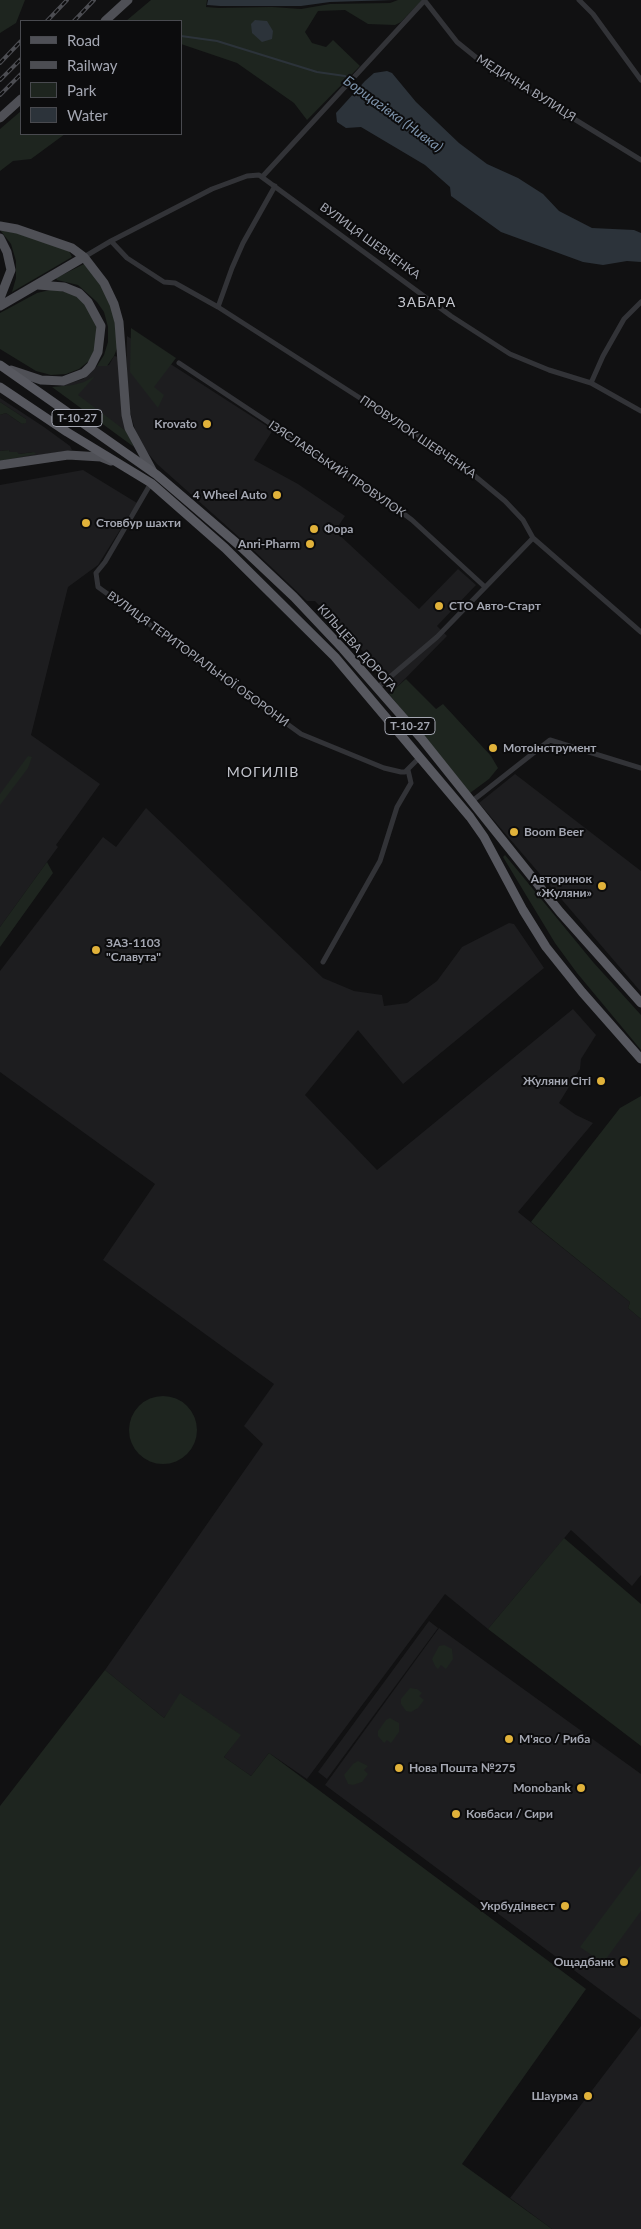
<!DOCTYPE html>
<meta charset="utf-8">
<style>
body{margin:0}
#map{position:relative;width:641px;height:2229px;overflow:hidden;background:#111112;font-family:Lato,sans-serif}
canvas{display:block}
.legend{position:absolute;left:20px;top:20px;width:162px;height:115px;box-sizing:border-box;background:#0c0c0d;border:1px solid #494a4f;margin:0;padding:6px 9px;list-style:none;font-size:15px;color:#a4a7b2}
.legend li{display:flex;align-items:center;gap:10px;height:25px}
.legend b{width:25px;border:1px solid #494a4f}
</style>
<div id="map">
<canvas width="641" height="2229"></canvas>
<ul class="legend">
<li><b style="height:6px;background:#4f5056"></b>Road</li>
<li><b style="height:6px;background:#4c4d52"></b>Railway</li>
<li><b style="height:14px;background:#1e251f"></b>Park</li>
<li><b style="height:14px;background:#2c333a"></b>Water</li>
</ul>
</div>
<script>
const context = document.querySelector('canvas').getContext('2d');
context.lineJoin = 'round';
function fillPath(path, color) { context.fillStyle = color; context.fill(path, 'evenodd'); }
const shape = rows => new Path2D(rows.map(r => 'M' + r).join(''));
function stroke(path, color, width, dash) { context.strokeStyle = color; context.lineWidth = width; context.lineCap = dash ? 'butt' : 'round'; context.setLineDash(dash || []); context.stroke(path); }
function label(font, color, halo, rows, align = 'center') {
  context.font = font + ' Lato,sans-serif'; context.lineWidth = 4; context.setLineDash([]); context.textBaseline = 'middle'; context.strokeStyle = halo; context.fillStyle = color; for (const [text, x, y, turn = 0] of rows) {
    context.save(); context.translate(x, y); context.rotate((+turn || 0) * Math.PI / 180); context.textAlign = isNaN(turn) ? turn : align; if (halo) context.strokeText(text, 0, 0); context.fillText(text, 0, 0); context.restore();
  }
}
fillPath(shape([
 [127,336,273,430,254,460,298,484,345,516,335,531,419,609,458,569,476,585,437,626,447,636,397,687,315,601,307,601,249,546,157,464,142,446,136,433,128,405,126,379],
 [114,356,119,357,126,431,60,386,83,379,97,366,109,365],
 [0,398,44,427,70,446,72,450,0,461,34,452,19,454,10,452,9,450,0,451,0,415,6,413,22,424,26,422,26,419,0,402],
 [83,470,137,503,98,565,68,587,31,735,100,784,56,845,58,847,47,862,0,927,0,485],
 [515,774,641,871,641,992,479,803],
 [146,808,323,978,354,991,382,995,384,1006,407,1003,437,981,462,947,509,923,514,924,544,968,403,1084,358,1030,305,1095,377,1170,573,1009,596,1035,581,1059,580,1069,559,1103,576,1115,593,1123,518,1212,630,1302,628,1308,641,1319,641,1575,632,1586,571,1530,488,1629,445,1594,307,1779,269,1753,251,1776,224,1757,240,1735,181,1694,164,1718,105,1670,263,1444,244,1426,274,1384,103,1260,155,1184,0,1072,0,971,103,837,116,847],
 [429,1621,438,1628,327,1779,318,1772],
 [439,1628,641,1774,641,2020,325,1785],
 [641,2026,641,2229,552,2229,510,2198]
]), '#1d1d1f');
fillPath(shape([
 [0,0,27,0,25,0,16,23,0,33],
 [151,0,207,0,206,7,219,8,272,7,301,9,330,4,390,3,398,0,422,0,401,22,395,25,368,24,345,10,318,11,305,32,312,43,326,47,333,40,360,66,307,120,294,103,237,63,181,44,181,21,126,21],
 [21,111,21,134,65,134,31,159,13,161,0,171,0,129],
 [0,230,17,233,69,251,72,257,12,292,16,278,16,261,11,244],
 [86,263,99,279,115,315,119,343,114,356,107,366,97,366,104,355,108,342,108,327,104,312,97,302,78,285,57,280,56,278],
 [54,289,76,295,85,303,96,321,98,334,96,347,90,360,79,369,66,374,51,375,36,371,0,349,0,313,37,293],
 [131,328,176,358,154,387,164,395,158,408,130,372],
 [95,376,78,395,126,431,134,447,52,387,73,385,84,382],
 [0,402,26,419,26,423,22,424,6,413,0,415],
 [9,450,10,452,17,452,19,454,34,452,36,454,0,461,0,451],
 [406,679,436,709,443,704,491,756,498,768,489,779,470,793,389,694],
 [28,756,32,757,28,768,0,805,0,794],
 [505,855,593,962,641,1015,641,1050,577,973,555,943,503,857],
 [47,862,53,873,0,947,0,927],
 [641,1096,641,1319,628,1308,630,1302,531,1222,620,1108],
 '129 1430a34 34 0 1 1 68 0a34 34 0 1 1-68 0Z',
 [564,1538,641,1604,641,1746,488,1629],
 [444,1645,452,1649,453,1659,446,1669,441,1665,438,1669,435,1666,432,1659,439,1646],
 [105,1670,164,1718,180,1693,241,1735,224,1757,251,1776,269,1753,586,1989,462,2164,552,2229,0,2229,0,1806],
 [410,1688,417,1689,422,1693,419,1696,424,1700,418,1708,411,1712,406,1711,401,1704,401,1699],
 [390,1718,399,1723,399,1732,391,1743,387,1740,384,1743,378,1736,378,1731,386,1720],
 [358,1761,368,1766,364,1770,368,1774,362,1782,353,1785,348,1784,344,1775,353,1764],
 [641,1865,641,1911,603,1963,580,1947]
]), '#1e251f');
fillPath(shape([
 [208,0,394,0,330,2,301,6,220,6,207,5],
 [255,20,267,21,273,31,272,39,262,42,252,33,251,24],
 [387,71,392,73,416,102,459,143,487,164,518,178,543,194,559,211,592,228,634,230,641,233,641,262,627,261,603,265,583,262,501,232,451,196,450,187,425,165,361,127,346,128,337,122,336,113,365,81,374,73]
]), '#2c333a');
stroke(shape([
 [181,36,217,41,317,72,345,76,360,89]
]), '#2c333a', 2);
stroke(shape([
 [579,0,593,14,641,80],
 [425,1,457,42,483,63,641,160],
 [263,176,425,0],
 [111,241,127,258,164,282,175,283,218,307,452,457,505,501,523,520,533,538,641,632],
 [84,257,111,241,212,189,247,176,259,175,451,316,510,354,549,370,591,383,641,411],
 [218,307,232,268,243,243,275,186],
 [179,363,384,499,412,520,485,587],
 [591,383,603,356,624,319,641,302],
 [151,483,105,562,96,573,98,587,301,734,384,768,401,772,405,772,420,757],
 [377,688,437,637,533,538],
 [471,802,550,740,641,768],
 [323,962,380,861,397,807,411,783,408,770]
]), '#323337', 5);
stroke(shape([
 [105,21,128,0],
 [0,118,21,99],
 [0,226,17,229,72,248,84,257,104,283,114,304,119,322,126,415,129,428,153,472],
 [0,238,7,252,11,270,0,298],
 [0,306,84,257],
 [11,370,41,380,63,381,84,373,91,366,98,352,101,326,88,302,79,293,64,287,38,285],
 [0,465,68,455,101,457,111,461]
]), '#4f5056', 9);
stroke(shape([
 [0,365,157,475,241,547,294,597,343,649,421,738,560,912,641,1003],
 [0,387,67,432,151,483,225,548,335,657,470,817,484,837,523,910,546,947,582,992,641,1059]
]), '#57585f', 9);
const rail = shape([
 [47,21,67,0],
 [74,21,94,0],
 [0,63,21,41],
 [0,80,21,59],
 [0,95,21,74]
]);
stroke(rail, '#4c4d52', 4);
stroke(rail, '#0c0c0d', 2, [5.5]);
for (const [x, y, r, color] of [
 [207,424,5,"#e1b23a"],
 [277,495,5,"#e1b23a"],
 [86,523,5,"#e1b23a"],
 [314,529,5,"#e1b23a"],
 [310,544,5,"#e1b23a"],
 [439,606,5,"#e1b23a"],
 [493,748,5,"#e1b23a"],
 [514,832,5,"#e1b23a"],
 [602,886,5,"#e1b23a"],
 [96,950,5,"#e1b23a"],
 [601,1081,5,"#e1b23a"],
 [509,1739,5,"#e1b23a"],
 [399,1768,5,"#e1b23a"],
 [581,1788,5,"#e1b23a"],
 [456,1814,5,"#e1b23a"],
 [565,1906,5,"#e1b23a"],
 [624,1962,5,"#e1b23a"],
 [588,2096,5,"#e1b23a"]
]) { const dot = new Path2D(); dot.arc(x, y, r, 0, 2 * Math.PI); context.fillStyle = color; context.fill(dot); stroke(dot, '#0c0c0d', 2); }
for (const [x, y, w] of [
 [77,418,50],
 [410,726,50]
]) { const box = new Path2D(); box.roundRect(x - w / 2, y - 8.5, w, 17, 4); context.fillStyle = '#0c0c0d'; context.fill(box); stroke(box, '#a4a7b2', 1); }
label('bold 11px', '#a4a7b2', null, [
 ["Т-10-27",77,418],
 ["Т-10-27",410,726]
]);
label('12px', '#a4a7b2', '#0c0c0d', [
 ["МЕДИЧНА ВУЛИЦЯ",526,88,32],
 ["ВУЛИЦЯ ШЕВЧЕНКА",370,241,36],
 ["ПРОВУЛОК ШЕВЧЕНКА",418,437,34],
 ["ІЗЯСЛАВСЬКИЙ ПРОВУЛОК",337,469,34],
 ["КІЛЬЦЕВА ДОРОГА",357,648,48],
 ["ВУЛИЦЯ ТЕРИТОРІАЛЬНОЇ ОБОРОНИ",198,659,36]
]);
label('bold 12px', '#a4a7b2', '#0c0c0d', [
 ["Krovato",197,424],
 ["4 Wheel Auto",267,495],
 ["Стовбур шахти",96,523,"left"],
 ["Фора",324,529,"left"],
 ["Anri-Pharm",300,544],
 ["СТО Авто-Старт",449,606,"left"],
 ["Мотоінструмент",503,748,"left"],
 ["Boom Beer",524,832,"left"],
 ["Авторинок",592,879],
 ["«Жуляни»",592,893],
 ["ЗАЗ-1103",106,943,"left"],
 ["\"Славута\"",106,957,"left"],
 ["Жуляни Сіті",591,1081],
 ["М'ясо / Риба",519,1739,"left"],
 ["Нова Пошта №275",409,1768,"left"],
 ["Monobank",571,1788],
 ["Ковбаси / Сири",466,1814,"left"],
 ["Укрбудінвест",555,1906],
 ["Ощадбанк",614,1962],
 ["Шаурма",578,2096]
], 'right');
label('italic 14px', '#7d93ab', '#0c0c0d', [
 ["Борщагівка (Нивка)",393,114,36]
]);
context.letterSpacing = '1px';
label('14px', '#c4c6ce', '#0c0c0d', [
 ["ЗАБАРА",427,302],
 ["МОГИЛІВ",263,772]
]);
context.letterSpacing = '0px';
</script>
